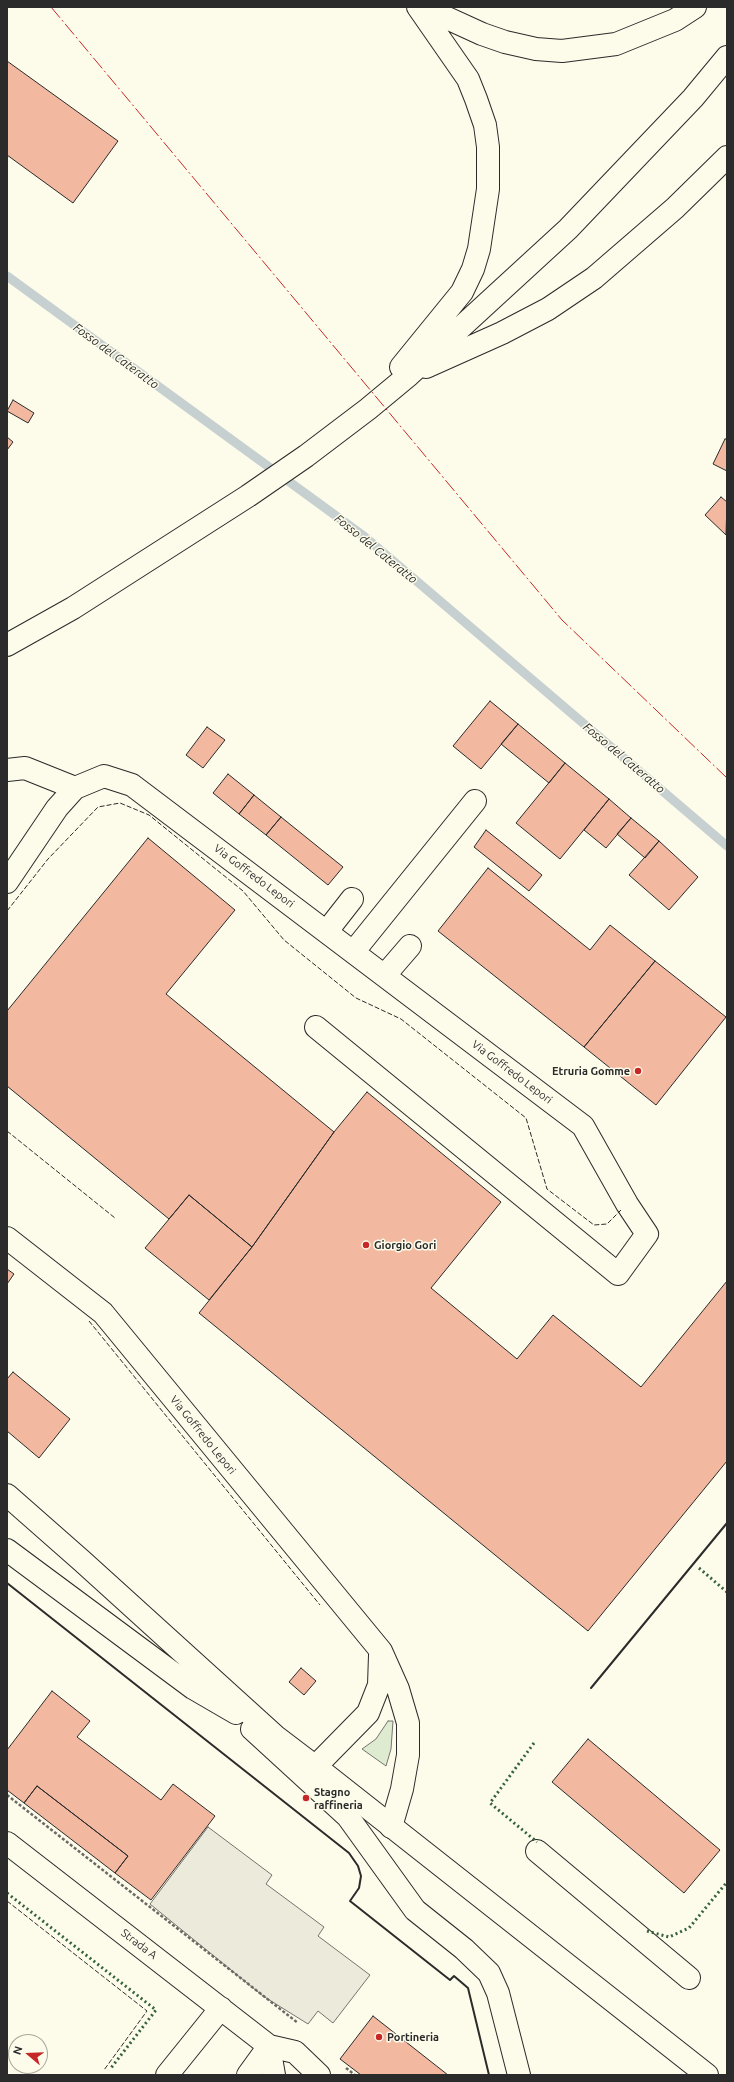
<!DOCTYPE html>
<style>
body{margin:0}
#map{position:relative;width:734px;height:2082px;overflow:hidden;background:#fdfbea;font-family:Ubuntu,sans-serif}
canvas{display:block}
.frame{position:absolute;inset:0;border:8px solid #2b2b2b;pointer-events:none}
.north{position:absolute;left:8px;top:2034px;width:40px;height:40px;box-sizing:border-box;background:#fdfbea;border:1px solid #a9a89e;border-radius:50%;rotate:289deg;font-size:11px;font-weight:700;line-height:16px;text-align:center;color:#2b2b2b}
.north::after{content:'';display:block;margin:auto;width:14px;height:18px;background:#c62828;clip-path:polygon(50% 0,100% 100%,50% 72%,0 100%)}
</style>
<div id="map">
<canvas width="734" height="2082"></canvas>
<div class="frame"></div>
<div class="north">N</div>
</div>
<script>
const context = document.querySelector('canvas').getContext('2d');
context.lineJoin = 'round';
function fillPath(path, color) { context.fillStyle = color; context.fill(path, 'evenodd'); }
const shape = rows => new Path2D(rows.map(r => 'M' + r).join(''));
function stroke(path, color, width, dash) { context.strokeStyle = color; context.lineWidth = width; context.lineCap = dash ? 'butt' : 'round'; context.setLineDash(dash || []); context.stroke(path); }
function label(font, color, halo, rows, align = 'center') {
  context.font = font + ' Ubuntu,sans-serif'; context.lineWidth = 3; context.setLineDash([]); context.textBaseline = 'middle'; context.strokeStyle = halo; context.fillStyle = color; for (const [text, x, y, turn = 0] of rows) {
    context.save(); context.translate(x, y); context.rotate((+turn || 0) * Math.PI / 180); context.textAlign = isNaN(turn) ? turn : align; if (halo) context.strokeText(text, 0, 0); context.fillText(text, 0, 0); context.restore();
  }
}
const green = shape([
 [388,1721,393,1721,391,1749,386,1766,362,1749,376,1739,388,1721]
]);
fillPath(green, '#deebd1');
stroke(green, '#74746e', 1);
const parking = shape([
 [208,1827,272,1875,266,1884,324,1927,318,1936,370,1975,333,2023,318,2011,308,2024,263,1996,150,1904,208,1827]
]);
fillPath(parking, '#eceadb');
stroke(parking, '#74746e', 1);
stroke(shape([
 [7,276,365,537,727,846]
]), '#c7d0d0', 9);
const building = shape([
 [7,61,118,141,73,203,7,155,7,61],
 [13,400,34,413,28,423,7,411,13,400],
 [7,437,13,442,7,450,7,437],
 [725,439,727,439,727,471,713,464,725,439],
 [721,497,727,502,726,535,705,515,721,497],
 [490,701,518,724,481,769,453,746,490,701],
 [518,724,565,763,549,783,501,744,518,724],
 [207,727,225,740,203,768,186,755,207,727],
 [565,763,609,799,560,859,516,823,565,763],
 [228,774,254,795,239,814,213,793,228,774],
 [254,795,281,817,266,835,239,814,254,795],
 [609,799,631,818,606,848,584,830,609,799],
 [281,817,343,867,328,885,266,835,281,817],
 [631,818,659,841,645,858,617,834,631,818],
 [486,830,542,875,529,891,474,847,486,830],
 [148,838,235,910,166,994,334,1132,252,1247,189,1195,169,1219,7,1086,7,1011,148,838],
 [659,841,698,877,669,910,629,875,659,841],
 [488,868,590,950,610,925,655,961,584,1047,438,931,488,868],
 [655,961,726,1017,656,1105,584,1047,655,961],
 [367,1092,501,1202,431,1288,517,1359,553,1315,641,1387,727,1281,727,1461,588,1631,199,1313,252,1247,334,1132,367,1092],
 [189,1195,252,1247,209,1300,145,1248,189,1195],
 [7,1269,14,1274,7,1284,7,1269],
 [13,1372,70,1419,39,1458,7,1431,7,1379,13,1372],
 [301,1668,316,1681,304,1695,289,1682,301,1668],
 [52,1691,90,1721,77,1737,161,1800,173,1784,215,1816,151,1900,115,1873,128,1856,37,1786,24,1803,7,1790,7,1750,52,1691],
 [588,1739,720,1850,684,1893,552,1782,588,1739],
 [37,1786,128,1856,115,1873,24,1803,37,1786],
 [373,2016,448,2075,361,2075,340,2059,373,2016]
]);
fillPath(building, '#f2b8a0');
stroke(building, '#2b2b2b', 1);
const minor = shape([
 [7,770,25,768,75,788],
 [7,882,57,808,75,788,104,776,132,785,583,1126,627,1204,647,1234,618,1274,316,1027],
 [327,931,352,899],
 [354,951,475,801],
 [385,975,410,946],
 [7,1238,103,1313,381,1651,398,1689,408,1723,408,1755,402,1789,391,1827],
 [252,1729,348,1817,415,1910,464,1949,489,1973,498,1993,519,2075],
 [315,1767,368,1713,379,1685,380,1655],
 [7,1843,269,2046,295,2052,319,2075],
 [537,1851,689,1978],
 [269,2046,274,2075],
 [167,2075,221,2008],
 [248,2075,269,2046]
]);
const major = shape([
 [7,1495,82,1561,275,1736,325,1774,707,2075],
 [7,1550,193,1688,236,1713]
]);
const highway = shape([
 [423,7,482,34,505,42,536,49,562,51,616,44,675,20,695,7],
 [401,367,462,292,473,269,479,249,488,189,488,147,485,125,476,99,468,79,418,7],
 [426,367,502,333,548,309,594,278,675,208,727,157],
 [7,645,73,608,248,496,306,456,368,409,409,375,568,229,693,98,727,57]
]);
stroke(minor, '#2b2b2b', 24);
stroke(major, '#2b2b2b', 24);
stroke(highway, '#2b2b2b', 24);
stroke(shape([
 [7,1795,298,2023],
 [346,2068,355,2075]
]), '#6a6964', 2.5, [3, 2]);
stroke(minor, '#fdfbea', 22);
stroke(major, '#fdfbea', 22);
stroke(highway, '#fdfbea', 22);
stroke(shape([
 [699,1568,727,1592],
 [534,1743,490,1803,537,1842],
 [7,1893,156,2010,111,2068],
 [647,1931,669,1937,689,1928,727,1882]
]), '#34623c', 3, [2, 3]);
stroke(shape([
 [7,911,48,859,98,807,120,803,149,815,243,891,284,940,356,998,401,1019,526,1118,547,1189,594,1225,607,1224,621,1210],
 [7,1131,115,1218],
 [89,1321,320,1605],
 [7,1901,147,2011,104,2070]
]), '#2b2b2b', 1, [5, 2]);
stroke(shape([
 [7,1583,349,1853,358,1866,361,1876,359,1888,350,1901,450,1980,454,1976,468,1988,489,2075],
 [591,1688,727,1523]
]), '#2b2b2b', 2);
stroke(shape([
 [51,7,562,620,727,778]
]), '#c62828', 1, [14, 3, 2, 3]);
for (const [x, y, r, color] of [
 [638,1071,4,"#c62828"],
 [366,1245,4,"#c62828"],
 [306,1798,4,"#c62828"],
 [379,2037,4,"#c62828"]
]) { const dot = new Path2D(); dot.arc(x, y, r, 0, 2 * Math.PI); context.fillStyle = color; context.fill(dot); stroke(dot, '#fdfbea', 1.5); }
label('11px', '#2b2b2b', '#fdfbea', [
 ["Via Goffredo Lepori",254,876,37],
 ["Via Goffredo Lepori",512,1072,37],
 ["Via Goffredo Lepori",203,1435,51],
 ["Strada A",139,1944,37]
]);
label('bold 11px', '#2b2b2b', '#fdfbea', [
 ["Etruria Gomme",630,1071,"right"],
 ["Giorgio Gori",374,1245],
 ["Stagno",314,1792],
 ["raffineria",314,1805],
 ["Portineria",387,2037]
], 'left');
label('italic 12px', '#2b2b2b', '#fdfbea', [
 ["Fosso del Cateratto",116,356,36],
 ["Fosso del Cateratto",376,549,39],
 ["Fosso del Cateratto",624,758,40]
]);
</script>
